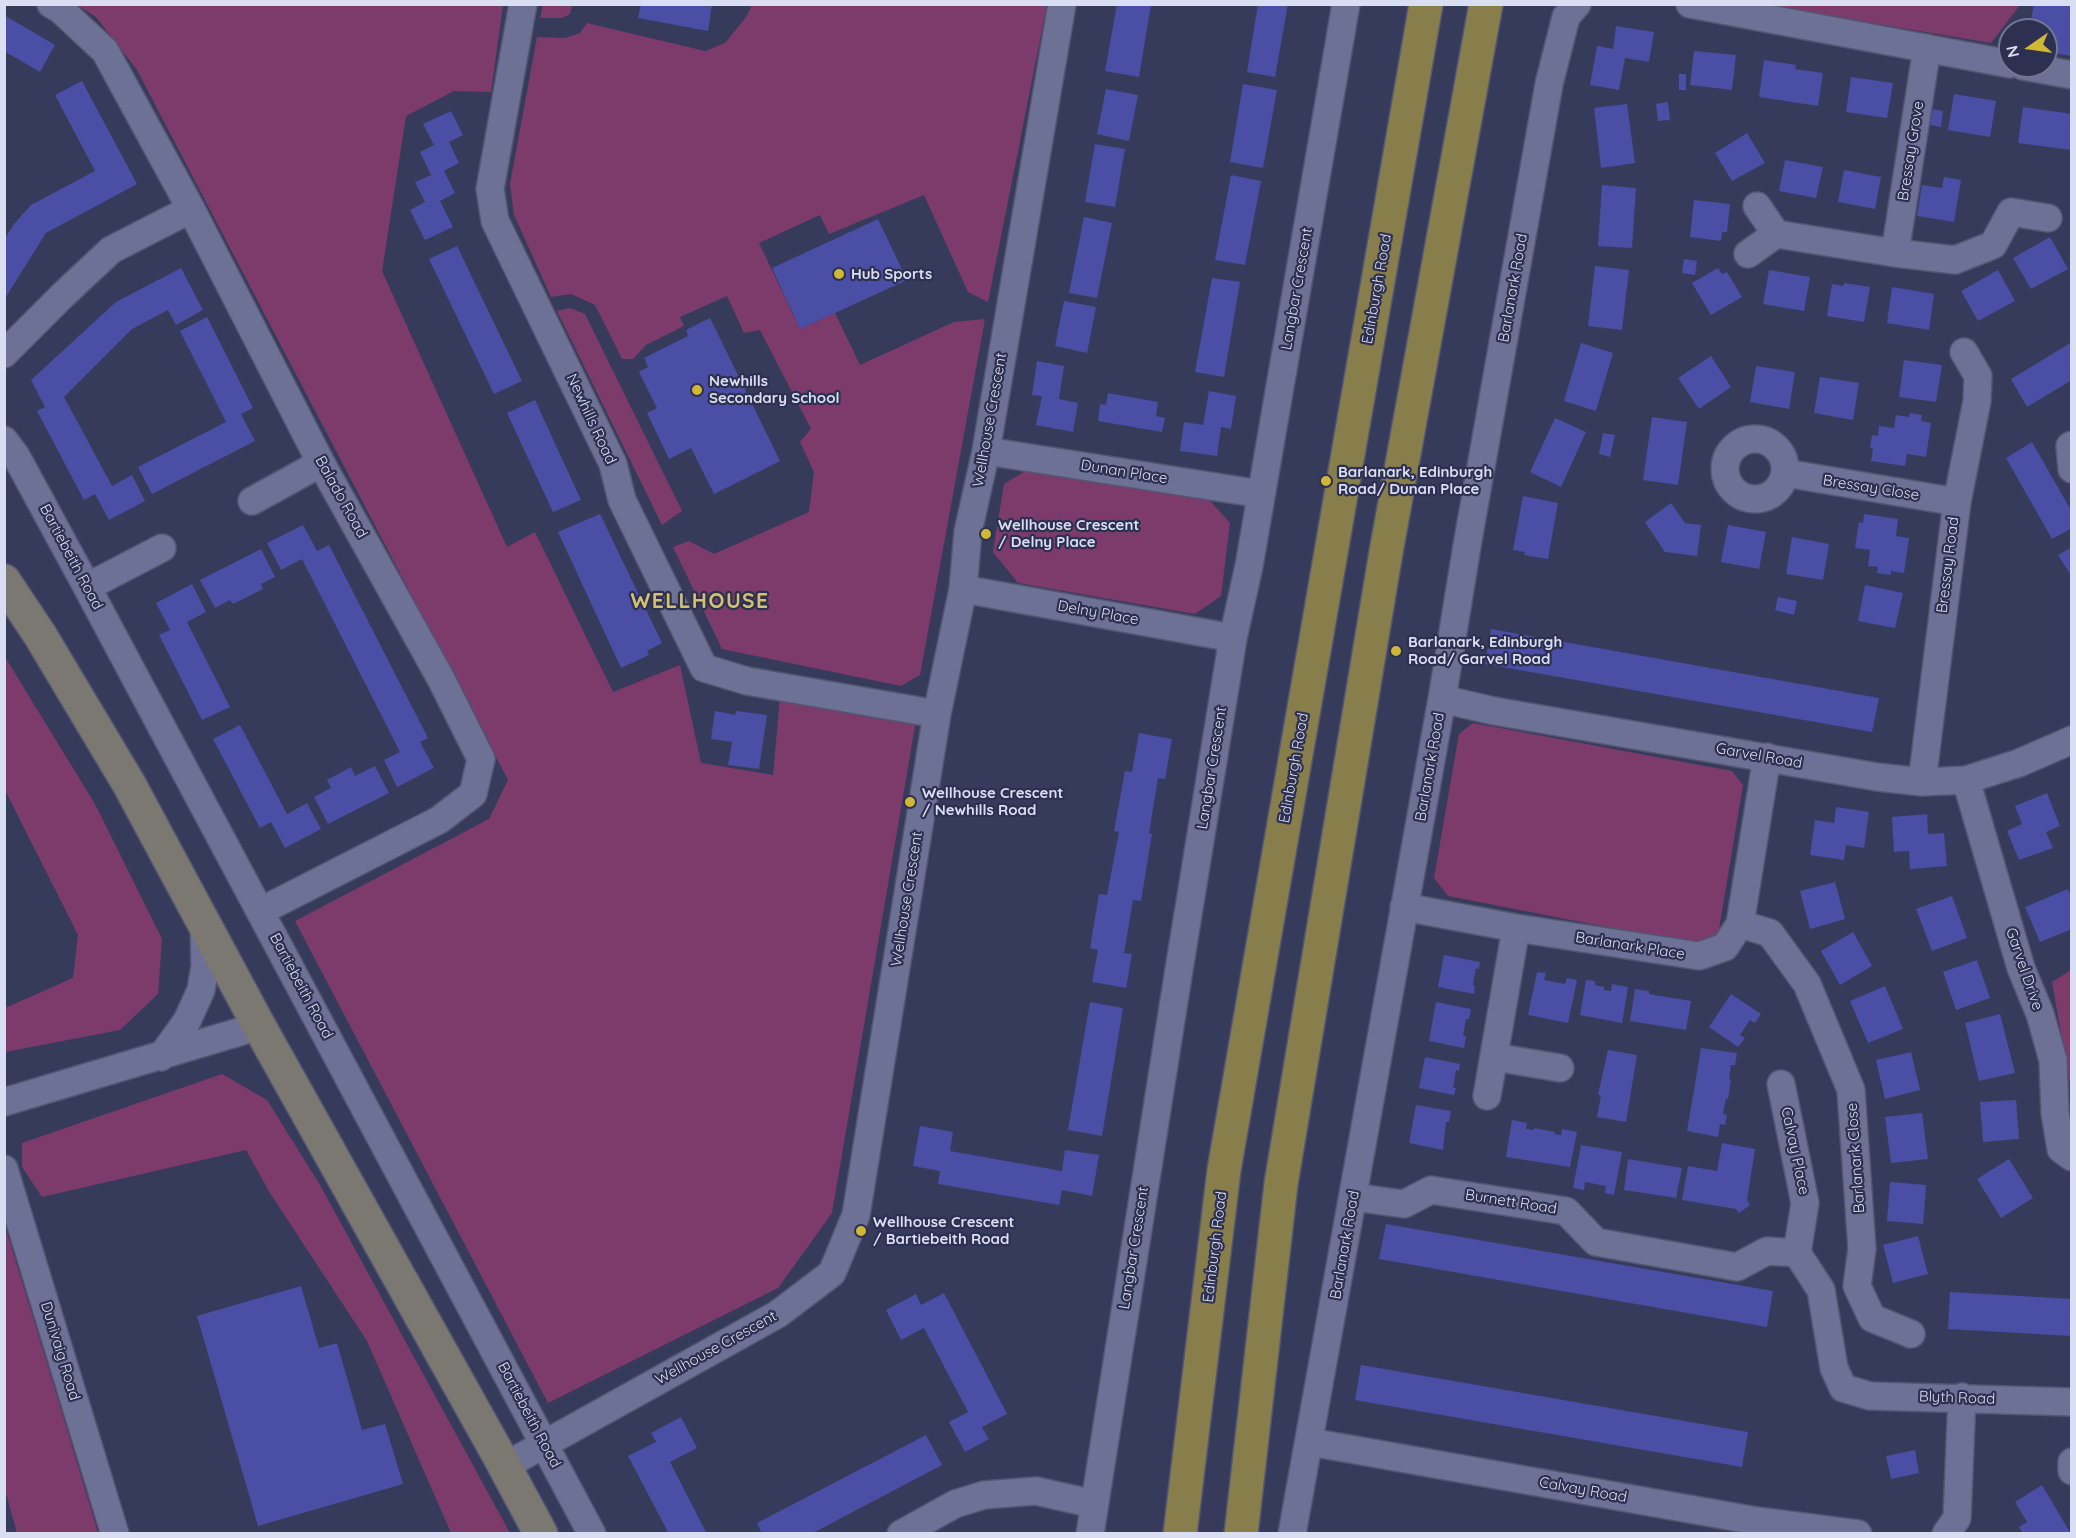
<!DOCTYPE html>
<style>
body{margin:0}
#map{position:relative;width:2076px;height:1538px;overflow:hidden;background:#373b5b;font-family:Quicksand,sans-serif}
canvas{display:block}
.frame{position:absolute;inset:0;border:6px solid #dadef2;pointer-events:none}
.north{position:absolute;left:1998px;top:18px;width:60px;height:60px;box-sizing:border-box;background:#2d3050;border:2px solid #727691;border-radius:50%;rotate:257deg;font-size:16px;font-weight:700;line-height:24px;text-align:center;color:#dadef2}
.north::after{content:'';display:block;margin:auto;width:21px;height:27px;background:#d0b736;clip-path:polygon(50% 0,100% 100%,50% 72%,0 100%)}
</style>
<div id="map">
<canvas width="2076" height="1538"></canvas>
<div class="frame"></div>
<div class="north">N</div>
</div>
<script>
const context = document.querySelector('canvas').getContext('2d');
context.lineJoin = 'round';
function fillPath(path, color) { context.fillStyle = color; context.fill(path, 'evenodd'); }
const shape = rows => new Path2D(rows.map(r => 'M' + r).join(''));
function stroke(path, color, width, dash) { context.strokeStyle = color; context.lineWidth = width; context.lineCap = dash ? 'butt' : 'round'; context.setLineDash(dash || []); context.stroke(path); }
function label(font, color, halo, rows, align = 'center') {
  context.font = font + ' Quicksand,sans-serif'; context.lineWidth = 4.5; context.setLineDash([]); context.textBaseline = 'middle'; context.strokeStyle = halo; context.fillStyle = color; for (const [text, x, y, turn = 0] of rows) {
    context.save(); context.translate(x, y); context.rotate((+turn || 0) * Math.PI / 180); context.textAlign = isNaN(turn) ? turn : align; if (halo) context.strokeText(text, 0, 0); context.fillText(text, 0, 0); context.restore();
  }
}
fillPath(shape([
 [77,5,503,5,491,92,454,91,406,116,382,271,507,547,535,532,613,692,680,665,701,763,773,775,780,697,916,720,832,1213,778,1288,548,1403,295,921,489,819,508,780,137,70,96,17],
 [543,5,572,5,570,14,562,18,540,18],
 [752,5,1047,5,988,302,968,292,924,195,829,234,820,215,759,243,800,329,835,313,860,365,954,322,985,319,920,675,901,686,722,649,673,547,689,541,714,554,809,512,814,472,800,442,811,429,760,330,744,333,727,296,680,317,684,326,646,345,633,359,622,359,595,305,571,294,551,297,514,215,510,184,537,37,565,38,580,33,587,23,705,51,725,43,746,17],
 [1764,5,2020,5,1991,43],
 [570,308,585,314,682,511,662,525,557,311],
 [1032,467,1204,494,1230,523,1221,596,1195,614,1018,583,993,552,1004,484],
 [5,657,95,804,162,939,158,994,120,1030,5,1052,5,1008,73,978,78,935,5,790],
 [1473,723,1732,771,1743,785,1718,935,1699,945,1448,896,1434,878,1459,734],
 [2071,970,2071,1090,2052,982],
 [222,1074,267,1100,320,1185,510,1533,451,1533,367,1341,270,1193,246,1150,42,1197,22,1167,22,1143],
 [4,1223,60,1406,98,1533,17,1533,4,1486]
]), '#7c3b6b');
fillPath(shape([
 [641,4,712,4,708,31,638,18],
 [1117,4,1151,4,1139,77,1105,71],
 [1258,4,1288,4,1275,77,1247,72],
 [2034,4,2072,4,2072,56,2046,52,2046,30,2029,30],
 [4,15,55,45,40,72,4,51],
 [1616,26,1654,32,1649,62,1625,58,1619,90,1590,85,1597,46,1613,49],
 [1694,51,1736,55,1732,90,1690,85],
 [1764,60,1796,65,1795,69,1823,73,1818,106,1759,97],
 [1679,74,1686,74,1686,90,1679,90],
 [1851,77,1893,83,1887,118,1846,112],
 [82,81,137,184,46,233,4,300,4,240,14,224,31,205,95,171,55,95],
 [1243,84,1277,90,1263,168,1230,162],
 [1106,89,1138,95,1129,141,1097,134],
 [1954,94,1996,101,1990,137,1948,130],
 [1668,102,1670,120,1658,121,1656,104],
 [1627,104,1635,163,1601,168,1594,108],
 [2023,107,2072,114,2072,150,2018,143],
 [1933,109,1943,111,1941,127,1930,125],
 [451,111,463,135,449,142,459,163,444,171,455,193,440,201,453,227,425,240,410,210,425,202,415,182,431,175,420,152,434,145,423,124],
 [1747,133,1765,163,1732,181,1715,153],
 [1095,144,1125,149,1115,207,1085,202],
 [1785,160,1823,167,1816,198,1779,191],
 [1844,170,1881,177,1875,209,1838,202],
 [1231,175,1261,181,1245,265,1215,260],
 [1944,177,1961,180,1954,222,1917,216,1922,185,1942,188],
 [1602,185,1636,188,1632,248,1598,246],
 [1694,200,1730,204,1727,232,1722,232,1721,241,1690,237],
 [1084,217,1112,223,1097,298,1069,293],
 [878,219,907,280,800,329,772,268],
 [2050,237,2068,269,2031,289,2013,258],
 [457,246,522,381,494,394,429,259],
 [1684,259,1697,261,1695,275,1682,273],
 [1595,266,1629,270,1622,330,1588,326],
 [181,268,203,310,176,325,168,310,132,329,64,397,112,486,132,475,145,501,109,520,95,494,84,500,37,411,45,407,31,380,116,302],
 [1718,268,1722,274,1727,272,1742,297,1711,315,1692,283],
 [1769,270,1810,277,1804,311,1763,304],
 [1998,270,2015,301,1978,321,1961,291],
 [1212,278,1240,282,1224,377,1195,372],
 [1844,283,1870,287,1864,322,1827,316,1832,284,1843,286],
 [1892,287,1934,294,1929,330,1887,323],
 [1064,301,1096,307,1087,353,1055,346],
 [207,317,253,408,241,414,255,441,152,494,138,467,226,422,180,331],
 [710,318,780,461,714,494,691,448,669,459,647,413,657,408,639,372,648,367,644,358,688,336,686,330],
 [2072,342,2072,380,2027,407,2011,379],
 [1581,343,1613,353,1596,411,1564,401],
 [1711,356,1731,387,1699,409,1678,378],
 [1904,360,1942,365,1936,402,1899,397],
 [1037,361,1064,366,1059,399,1078,403,1073,432,1036,425,1042,396,1032,395],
 [1756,366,1795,372,1789,409,1750,402],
 [1820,377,1859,383,1853,420,1814,413],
 [1209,391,1236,396,1231,429,1221,427,1217,456,1180,451,1184,422,1203,425],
 [1108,393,1158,402,1156,416,1165,418,1162,432,1098,421,1100,404,1106,405],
 [535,400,581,500,553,512,507,413],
 [1910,413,1922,415,1921,421,1931,423,1926,457,1907,454,1905,466,1871,461,1873,449,1870,448,1872,435,1878,436,1879,426,1894,428,1896,415,1909,417],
 [1652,417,1687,422,1678,485,1643,480],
 [1555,418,1586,432,1561,487,1530,472],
 [1603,433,1615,435,1610,457,1599,454],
 [2032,442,2072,512,2072,528,2052,539,2006,458],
 [1523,496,1558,503,1548,559,1524,555,1525,552,1513,550],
 [1671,503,1685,523,1701,525,1697,556,1665,552,1645,522],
 [600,514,662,643,647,651,649,655,621,668,558,532],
 [1864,514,1898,519,1896,536,1909,538,1904,573,1891,571,1891,575,1877,573,1878,567,1868,566,1870,550,1855,548,1859,522,1863,523],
 [303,525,317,551,329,545,428,738,420,742,434,768,397,787,384,760,400,752,302,559,281,570,267,543],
 [1728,525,1766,532,1759,569,1721,562],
 [1792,537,1829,544,1823,580,1786,574],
 [2072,547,2072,577,2058,555],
 [261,549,275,577,261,584,263,589,233,604,230,600,215,608,200,580],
 [192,584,206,612,187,622,230,707,202,720,159,635,170,630,156,603],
 [1865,585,1903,593,1895,628,1858,621],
 [1778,597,1797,601,1794,615,1775,610],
 [1491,629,1879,698,1872,732,1485,664],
 [715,711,735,715,736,711,767,715,759,769,728,765,732,742,711,739],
 [240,725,287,814,307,803,321,829,285,848,271,822,260,828,213,739],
 [1139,733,1172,739,1165,779,1158,778,1149,833,1152,834,1141,901,1133,900,1124,953,1132,954,1126,988,1092,982,1098,950,1090,948,1099,894,1107,895,1119,832,1114,831,1125,771,1132,772],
 [375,766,389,793,328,824,314,797,331,788,327,780,351,767,355,776],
 [2047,793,2060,826,2046,832,2053,848,2019,860,2007,831,2022,824,2015,806],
 [1836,807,1869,812,1864,848,1846,845,1844,860,1810,855,1815,820,1834,823],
 [1927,814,1928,834,1944,833,1947,866,1910,869,1909,851,1894,852,1892,817],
 [1835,882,1845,919,1810,929,1800,891],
 [2068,889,2072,899,2072,929,2040,942,2025,907],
 [1952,896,1967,938,1932,951,1916,909],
 [1853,932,1872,966,1840,985,1821,951],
 [1444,955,1480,962,1479,969,1476,968,1473,985,1475,986,1474,994,1438,987],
 [1977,960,1990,998,1956,1010,1943,972],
 [1537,972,1546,973,1544,980,1565,984,1567,978,1577,980,1568,1023,1528,1015],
 [1586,980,1595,981,1595,985,1604,987,1604,990,1611,991,1612,984,1628,987,1622,1023,1580,1015],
 [1885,986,1903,1029,1868,1043,1850,1001],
 [1635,989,1649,991,1649,994,1691,1001,1686,1030,1630,1021],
 [1731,994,1761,1014,1755,1023,1750,1020,1740,1035,1745,1038,1738,1047,1709,1027],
 [1090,1002,1123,1008,1102,1136,1068,1130],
 [1436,1002,1471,1009,1469,1019,1466,1019,1463,1036,1466,1036,1464,1048,1429,1041],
 [2000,1014,2015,1073,1979,1081,1965,1023],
 [1701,1048,1737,1053,1735,1065,1731,1065,1729,1079,1731,1080,1728,1099,1726,1098,1723,1114,1727,1115,1725,1125,1720,1124,1718,1137,1687,1131],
 [1608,1050,1637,1055,1626,1122,1597,1117,1601,1095,1598,1095],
 [1911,1052,1920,1090,1885,1099,1876,1060],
 [1425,1057,1460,1064,1459,1071,1456,1070,1453,1088,1456,1088,1454,1095,1419,1088],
 [2016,1100,2019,1139,1983,1142,1980,1102],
 [1416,1105,1451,1111,1449,1122,1446,1122,1443,1150,1409,1143],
 [1922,1113,1928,1159,1891,1163,1885,1117],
 [1512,1120,1527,1123,1526,1129,1534,1130,1534,1128,1555,1132,1554,1134,1561,1135,1562,1129,1577,1132,1570,1167,1506,1157],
 [920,1126,953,1132,950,1151,1062,1171,1065,1150,1099,1155,1092,1196,1062,1190,1059,1205,938,1184,940,1171,913,1166],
 [1722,1143,1755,1149,1747,1200,1750,1205,1739,1213,1736,1209,1682,1200,1688,1166,1717,1171],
 [1581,1145,1622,1152,1614,1195,1605,1193,1606,1186,1585,1182,1584,1190,1573,1188],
 [1628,1159,1682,1168,1676,1198,1624,1190],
 [2009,1159,2033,1198,2001,1218,1977,1179],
 [1890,1182,1926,1185,1923,1224,1887,1221],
 [1386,1224,1773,1291,1767,1327,1379,1259],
 [1918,1236,1928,1274,1893,1283,1883,1245],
 [301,1286,319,1348,337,1343,362,1430,385,1424,403,1484,258,1526,197,1316],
 [1950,1292,2072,1299,2072,1336,1948,1329],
 [944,1293,1007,1414,982,1427,989,1439,965,1452,949,1422,968,1412,924,1328,901,1340,886,1310,916,1294,921,1305],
 [1361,1365,1748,1432,1742,1467,1355,1400],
 [681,1417,697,1448,670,1462,707,1534,669,1534,628,1456,656,1442,651,1433],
 [926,1435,942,1465,811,1534,762,1534,757,1523],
 [1915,1450,1919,1473,1891,1479,1886,1456],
 [2042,1485,2071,1534,2023,1534,2019,1527,2027,1522,2015,1502]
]), '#4a4ea4');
const street = shape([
 [51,4,61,10,105,51,191,209,321,463,441,679,481,759,473,794,439,820,261,911],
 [523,4,490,189,495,221,613,464,622,500,704,668,747,681,937,714],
 [1690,4,2010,64],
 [2023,66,2072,75],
 [1757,206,1776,234],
 [1895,253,1927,48],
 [1748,254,1776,234,1895,253,1955,260,1993,245,2011,212,2048,218],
 [4,354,63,295,111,250,191,209],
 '1725 469a30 30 0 1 1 60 0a30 30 0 1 1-60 0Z',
 [4,440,16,456,87,587,592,1534],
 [2072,445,2070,446,2072,469],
 [986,451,1261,494],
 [1785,473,1957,502],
 [252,501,321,463],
 [87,587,162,548],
 [963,589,1233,638],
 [1442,699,1494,711,1877,777,1922,782,1966,780,2019,763,2072,740],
 [1966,780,2021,968,2040,1014,2053,1060,2055,1113,2061,1149,2072,1157],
 [1922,782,1957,502,1977,401,1978,376,1964,352],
 [1404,907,1516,928,1699,956,1725,947,1740,924,1767,757],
 [1740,924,1770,933,1807,984,1851,1090,1862,1249,1857,1286,1872,1318,1911,1334],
 [161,1057,187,1021,201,990,205,966,204,924],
 [1494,1057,1560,1068],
 [1781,1084,1805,1203,1797,1253,1821,1290,1834,1368,1843,1388,1870,1396,2072,1402],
 [1487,1096,1516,928],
 [4,1102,259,1026],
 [4,1169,115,1534],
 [1353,1197,1404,1204,1431,1190,1566,1211,1596,1242,1737,1267,1767,1251,1797,1253],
 [1310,1442,1757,1521,1858,1534],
 [2072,1462,2072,1471],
 [505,1466,778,1314,832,1273,856,1215,937,714,963,589,968,532,986,451,1062,4],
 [901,1534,955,1504,984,1495,1036,1491,1094,1504],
 [1090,1534,1177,982,1233,638,1249,566,1346,4],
 [1292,1534,1442,699,1468,540,1549,84,1566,17,1577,4],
 [1946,1534,1957,1518,1962,1397]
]);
const secondary = shape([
 [4,581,40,635,129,784,259,1026,498,1454,541,1534]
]);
const primary = shape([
 [1180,1534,1224,1170,1426,4],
 [1241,1534,1281,1184,1386,552,1486,4]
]);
stroke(street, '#535671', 30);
stroke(secondary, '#535671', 36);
stroke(primary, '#535671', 36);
stroke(street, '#6c7195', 27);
stroke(secondary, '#7a7870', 33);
stroke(primary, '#887e4b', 33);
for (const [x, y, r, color] of [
 [839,274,6,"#d0b736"],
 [697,390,6,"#d0b736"],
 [1326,481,6,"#d0b736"],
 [986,534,6,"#d0b736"],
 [1396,651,6,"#d0b736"],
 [910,802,6,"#d0b736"],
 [861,1231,6,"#d0b736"]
]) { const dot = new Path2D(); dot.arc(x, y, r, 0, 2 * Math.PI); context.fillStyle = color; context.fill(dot); stroke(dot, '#2d3050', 2); }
label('15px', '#dadef2', '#2d3050', [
 ["Bressay Grove",1911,151,-81],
 ["Barlanark Road",1513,288,-80],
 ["Langbar Crescent",1297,289,-80],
 ["Edinburgh Road",1377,289,-80],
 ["Newhills Road",591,419,65],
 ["Wellhouse Crescent",990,420,-80],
 ["Dunan Place",1124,472,9],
 ["Bressay Close",1871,488,9],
 ["Balado Road",341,497,61],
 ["Bartiebeith Road",71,557,62],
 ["Bressay Road",1948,565,-83],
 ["Delny Place",1098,613,10],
 ["Garvel Road",1759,756,10],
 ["Barlanark Road",1430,767,-80],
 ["Langbar Crescent",1212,768,-81],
 ["Edinburgh Road",1294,768,-80],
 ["Wellhouse Crescent",907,899,-81],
 ["Barlanark Place",1630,946,9],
 ["Garvel Drive",2024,969,71],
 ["Bartiebeith Road",301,986,62],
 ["Calvay Place",1795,1151,78],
 ["Barlanark Close",1856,1158,-94],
 ["Burnett Road",1511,1202,9],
 ["Barlanark Road",1345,1245,-80],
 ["Edinburgh Road",1215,1247,-83],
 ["Langbar Crescent",1134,1248,-81],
 ["Wellhouse Crescent",716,1348,-29],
 ["Dunivaig Road",60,1351,73],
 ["Blyth Road",1957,1398,2],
 ["Bartiebeith Road",529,1415,62],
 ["Calvay Road",1583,1490,10]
]);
label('bold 15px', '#dadef2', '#2d3050', [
 ["Hub Sports",851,274],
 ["Newhills",709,381],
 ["Secondary School",709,398],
 ["Barlanark, Edinburgh",1338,472],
 ["Road/ Dunan Place",1338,489],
 ["Wellhouse Crescent",998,525],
 ["/ Delny Place",998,542],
 ["Barlanark, Edinburgh",1408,642],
 ["Road/ Garvel Road",1408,659],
 ["Wellhouse Crescent",922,793],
 ["/ Newhills Road",922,810],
 ["Wellhouse Crescent",873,1222],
 ["/ Bartiebeith Road",873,1239]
], 'left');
context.letterSpacing = '1.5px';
label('bold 21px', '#d1c173', '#2d3050', [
 ["WELLHOUSE",700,602]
]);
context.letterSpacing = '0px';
</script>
